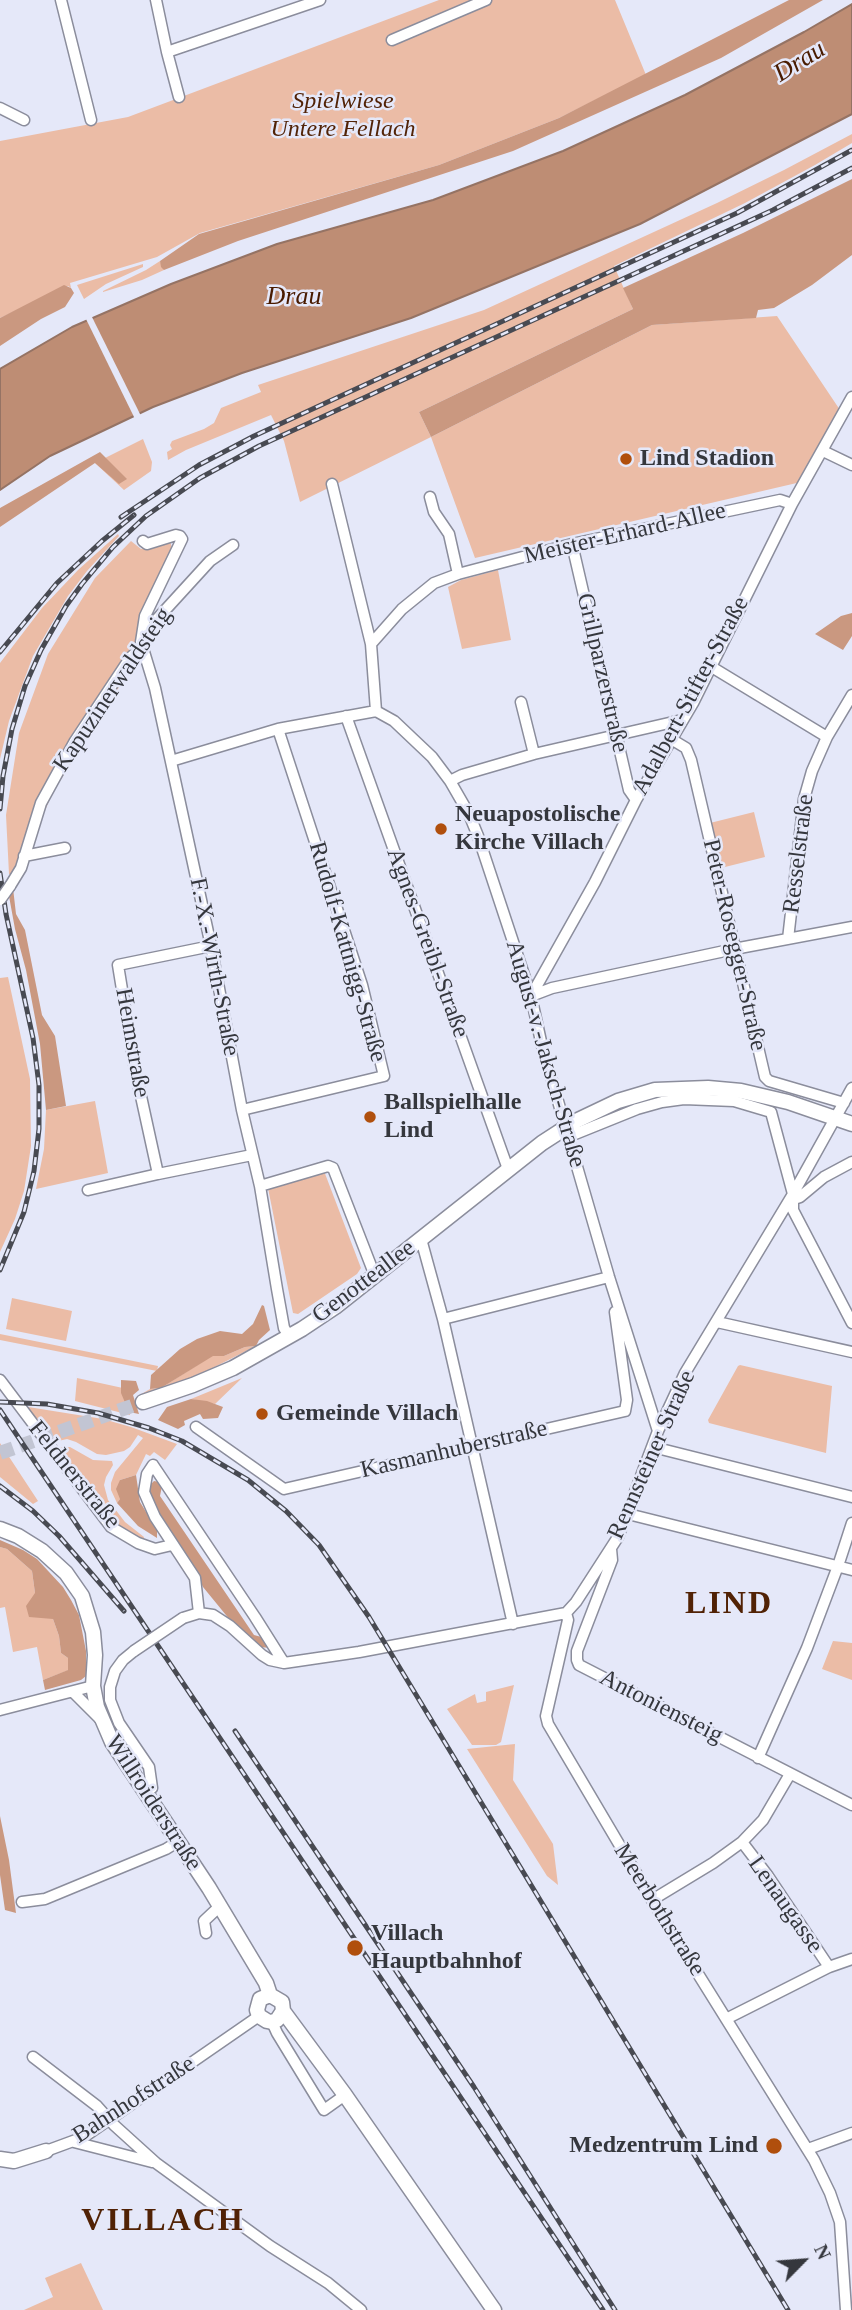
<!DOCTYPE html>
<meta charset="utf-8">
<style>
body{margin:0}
#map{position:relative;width:852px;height:2310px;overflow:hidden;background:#e5e8f9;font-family:"Times New Roman",serif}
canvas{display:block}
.north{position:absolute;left:768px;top:2226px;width:70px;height:70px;-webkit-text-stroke:5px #e5e8f9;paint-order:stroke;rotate:65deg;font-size:19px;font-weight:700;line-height:28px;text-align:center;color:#35373d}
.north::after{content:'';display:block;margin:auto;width:24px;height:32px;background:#35373d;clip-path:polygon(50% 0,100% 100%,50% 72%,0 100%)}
</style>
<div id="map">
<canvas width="852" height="2310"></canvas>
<div class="north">N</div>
</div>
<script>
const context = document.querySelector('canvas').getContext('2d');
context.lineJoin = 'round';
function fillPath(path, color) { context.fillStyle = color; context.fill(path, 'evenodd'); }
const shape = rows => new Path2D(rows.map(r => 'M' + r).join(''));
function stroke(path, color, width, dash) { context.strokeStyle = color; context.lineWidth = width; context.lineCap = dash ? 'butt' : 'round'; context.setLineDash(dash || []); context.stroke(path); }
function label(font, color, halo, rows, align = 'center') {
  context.font = font + ' "Times New Roman",serif'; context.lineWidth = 5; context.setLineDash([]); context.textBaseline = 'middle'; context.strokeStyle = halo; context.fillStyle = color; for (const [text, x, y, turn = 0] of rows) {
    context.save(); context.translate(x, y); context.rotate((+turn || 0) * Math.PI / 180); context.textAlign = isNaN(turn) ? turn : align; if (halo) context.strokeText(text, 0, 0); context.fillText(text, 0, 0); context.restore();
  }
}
fillPath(shape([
 [439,0,615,0,646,75,559,118,439,165,200,233,157,257,70,283,71,288,68,286,0,318,0,141,128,117],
 [852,134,852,143,815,165,745,203,614,266,633,309,419,412,431,437,652,325,777,316,840,410,801,482,475,558,431,437,300,502,284,441,271,415,186,450,168,460,167,452,172,449,170,445,172,441,204,429,214,423,221,408,261,392,258,385,484,310,717,203,784,170],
 [160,261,164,270,142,280,103,292,103,291,146,270],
 [143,264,143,267,106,284,84,299,77,285],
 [143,439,152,462,151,471,124,490,95,463],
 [118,534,119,536,87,571,68,596,33,656,9,721,0,759,0,663,42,608,78,570],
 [170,540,173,553,156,597,145,646,53,792,17,875,9,874,6,815,19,733,48,654,95,578,131,541,141,549],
 [498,570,511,640,462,649,448,587,461,580],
 [754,812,765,857,721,868,710,823],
 [8,977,30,1079,31,1146,24,1191,15,1219,0,1252,0,978],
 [95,1101,108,1173,36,1189,44,1149,46,1110],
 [324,1171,361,1268,357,1274,298,1314,293,1313,268,1188],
 [12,1298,72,1311,66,1341,6,1329],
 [0,1334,158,1366,157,1371,0,1340],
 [256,1346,179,1385,138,1396,150,1389,161,1388,213,1355,224,1356,245,1347],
 [740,1365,832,1386,826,1453,709,1423,708,1420,738,1366],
 [77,1378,132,1390,130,1415,75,1401],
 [242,1378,215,1404,191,1399],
 [22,1406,103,1419,131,1427,177,1444,165,1460,154,1452,150,1456,146,1454,136,1475,120,1480,120,1499,117,1503,111,1490,111,1483,115,1472,143,1438,138,1435,130,1447,124,1451,106,1455,97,1454,76,1442,67,1439,49,1443],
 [0,1443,38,1501,33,1504,0,1477],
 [60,1447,70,1447,93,1460,112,1461,113,1465,106,1477,104,1485,108,1500,125,1522,144,1537,144,1540,120,1528,109,1519,55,1450],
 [0,1547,7,1549,32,1571,35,1593,53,1619,59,1636,61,1653,68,1658,69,1670,43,1680,37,1647,13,1652,5,1607,0,1608],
 [833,1641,852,1643,852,1680,822,1669],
 [514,1685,501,1742,496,1745,472,1745,447,1709,475,1694,477,1703,486,1701,486,1692],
 [515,1744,513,1780,553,1844,558,1885,547,1876,467,1749],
 [81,2263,103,2310,24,2310,53,2297,45,2278]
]), '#ebbca6');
fillPath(shape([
 [789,0,823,0,721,58,513,151,238,241,164,270,161,267,160,261,199,234,439,165,559,118],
 [852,179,852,255,812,285,774,308,758,310,756,318,652,325,431,437,419,412,633,309,623,288,743,233],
 [64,285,71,288,74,293,65,307,41,319,0,346,0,318],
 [100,452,127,479,119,484,95,463,0,527,0,508],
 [852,613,852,636,843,650,815,634,841,616],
 [13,888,16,914,25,930,42,1015,55,1036,66,1106,46,1110,40,1044,26,970,15,929,9,896],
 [262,1305,264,1306,270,1330,259,1340,256,1346,245,1347,224,1356,213,1356,161,1388,150,1389,151,1375,180,1349,197,1339,220,1331,242,1334,253,1324],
 [121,1380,136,1381,139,1390,133,1395,139,1414,129,1412,121,1393],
 [191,1399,207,1401,223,1407,218,1418,203,1419,200,1414,184,1421,185,1425,178,1429,158,1420,167,1407],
 [136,1475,140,1502,157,1530,157,1538,138,1526,117,1503,120,1499,116,1489,120,1480],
 [154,1481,159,1482,162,1486,160,1496,254,1635,265,1638,271,1648,259,1647,230,1620,203,1587,195,1571,160,1519,149,1494,149,1486],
 [0,1540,23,1550,37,1559,63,1587,71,1600,79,1615,86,1651,86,1676,81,1680,45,1690,43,1680,68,1670,68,1658,61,1653,59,1636,53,1619,29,1617,26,1606,35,1593,32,1571,7,1549,0,1547],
 [0,1816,9,1860,16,1913,5,1910,0,1875]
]), '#ca9880');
const water = shape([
 [852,4,852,114,640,224,411,318,242,373,153,407,50,456,0,490,0,369,72,327,171,284,277,244,433,200,563,151,685,95,804,32,852,4]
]);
fillPath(water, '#be8d74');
stroke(water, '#957364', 2);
fillPath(shape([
 [91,315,141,416,135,419,85,317]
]), '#e5e8f9');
stroke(shape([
 [0,1453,143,1402]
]), '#c2c5d3', 14, [14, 7]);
const street = shape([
 [61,0,91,120],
 [156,0,167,52,320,0],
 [392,40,486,0],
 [167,52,179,97],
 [0,108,24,120],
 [823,451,852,465],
 [332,484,371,644],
 [430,497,434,512,449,534,458,574],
 [143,541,147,544,176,535,180,536,182,539,145,616,141,642,155,688,211,946,242,1110,260,1186,277,1289,284,1328,289,1336],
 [572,544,629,790,636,800],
 [710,666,827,737],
 [521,702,534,754],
 [376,711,394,721,432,757,450,781,469,814,478,836,531,996,542,1046,609,1277,658,1431],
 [346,716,508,1169],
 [671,739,686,748,691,760,765,1077,769,1081,844,1103],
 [171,761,278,729,376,711,371,644,402,609,434,583,458,574,572,544,780,500,792,504],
 [450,781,462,775,534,754,682,720],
 [24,856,65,848],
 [10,886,21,868,41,803,75,741,130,658,142,647,157,619,210,561,233,545],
 [788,939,804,799,812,771,827,737,852,695],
 [211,946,118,965,135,1069,158,1174,252,1155],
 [531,996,595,882,636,800,693,703,792,504,852,397],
 [531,996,552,988,734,949,852,927],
 [242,1110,384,1076,362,985,278,729],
 [568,1132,575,1134,637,1109,662,1102,684,1099,734,1101,771,1112,793,1194,793,1210,852,1323],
 [260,1186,328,1166,333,1168,375,1276],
 [88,1190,158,1174],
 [793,1194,797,1198,800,1197,824,1177,852,1162],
 [421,1239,443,1319,513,1624],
 [443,1319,609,1277],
 [717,1322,852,1352],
 [0,1380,111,1527,138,1543,155,1549,172,1545],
 [196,1427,284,1489,625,1411,627,1400,615,1312],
 [653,1447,852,1497],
 [628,1514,852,1570],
 [611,1549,612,1560,577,1651,577,1660,579,1665,852,1805],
 [199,1613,195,1578,155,1517,144,1492,147,1474,153,1465,255,1617,284,1663],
 [566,1613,568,1620,546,1716,548,1724,652,1900,814,2160,830,2193,840,2222,846,2310],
 [183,1618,199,1613,213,1615,230,1626,262,1655,270,1660,284,1663,359,1652,566,1613,576,1602,618,1537,658,1431,685,1373,793,1194,852,1088],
 [134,1651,123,1660,115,1671,110,1687,110,1700,119,1723,149,1767,152,1788,146,1793],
 [73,1692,102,1721],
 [0,1710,93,1686],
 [758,1758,807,1648,838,1566,852,1523],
 [742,1842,768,1876,829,1967],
 [652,1900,713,1863,742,1842,763,1820,790,1774],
 [22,1902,45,1899,166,1849,179,1841],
 [206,1933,204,1921,220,1906],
 [726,2019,829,1967,852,1959],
 [272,2022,277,2033,324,2110,345,2095],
 [33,2057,97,2106,114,2125,156,2163,270,2246,328,2283,361,2310],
 [74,2142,152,2162],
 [808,2149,852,2133],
 [46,2151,84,2137,259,2016]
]);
const secondary = shape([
 [143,1402,193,1385,233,1368,302,1329,335,1307,542,1143,576,1121,618,1101,655,1090,708,1088,741,1091,788,1102,852,1124],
 [0,1529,18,1536,42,1551,66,1573,82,1596,93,1632,95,1655,93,1686,97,1707,112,1742,209,1888,266,1983,270,1995,282,2002,283,2011,345,2095,494,2310],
 [270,1995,260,1999,257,2010,259,2016,267,2021,272,2022,277,2020,283,2011],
 [0,2159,14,2161,46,2151]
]);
stroke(street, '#8b8d9c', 13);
stroke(secondary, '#8b8d9c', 17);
stroke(street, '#fff', 10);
stroke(secondary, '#fff', 14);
const rail = shape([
 [121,517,199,465,254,436,737,213,852,150],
 [0,652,57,583,102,541,134,515],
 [0,809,3,776,12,729,25,686,41,650,66,606,82,584,113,547,146,516,200,478,259,446,773,210,852,168],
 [0,873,6,914,33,1038,39,1085,39,1129,34,1171,24,1212,0,1270],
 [0,1402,47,1404,98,1413,149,1428,182,1441,248,1480,286,1511,319,1545,369,1617,788,2310],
 [0,1410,603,2310],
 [0,1486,33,1511,59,1536,124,1611],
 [235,1731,474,2087,615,2310]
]);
stroke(rail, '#484a52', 5);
stroke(rail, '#e5e8f9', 2.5, [8]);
const streetBridge = shape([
 [0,900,10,886],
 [134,1651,183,1618]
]);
stroke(streetBridge, '#8b8d9c', 13, []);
stroke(streetBridge, '#fff', 10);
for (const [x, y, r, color] of [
 [626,459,7,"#b04f0d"],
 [441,829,7,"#b04f0d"],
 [370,1117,7,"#b04f0d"],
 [262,1414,7,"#b04f0d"],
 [355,1948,9,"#b04f0d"],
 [774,2146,9,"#b04f0d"]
]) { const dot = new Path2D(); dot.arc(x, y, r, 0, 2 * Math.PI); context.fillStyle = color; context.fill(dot); stroke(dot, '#e5e8f9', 2.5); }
label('italic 24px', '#522307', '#e5e8f9', [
 ["Spielwiese",343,102],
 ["Untere Fellach",343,130]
]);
label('bold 24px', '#35373d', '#e5e8f9', [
 ["Lind Stadion",640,459],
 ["Neuapostolische",455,815],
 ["Kirche Villach",455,843],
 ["Ballspielhalle",384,1103],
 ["Lind",384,1131],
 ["Gemeinde Villach",276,1414],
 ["Villach",371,1934],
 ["Hauptbahnhof",371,1962],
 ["Medzentrum Lind",758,2146,"right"]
], 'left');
label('24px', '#35373d', '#e5e8f9', [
 ["Meister-Erhard-Allee",625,534,-13],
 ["Grillparzerstraße",602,673,77],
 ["Kapuzinerwaldsteig",113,690,-56],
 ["Adalbert-Stifter-Straße",691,696,-62],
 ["Resselstraße",799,854,-83],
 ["Agnes-Greibl-Straße",427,943,70],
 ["Peter-Rosegger-Straße",734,945,77],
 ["Rudolf-Kattnigg-Straße",347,952,74],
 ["F.-X.-Wirth-Straße",214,967,79],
 ["Heimstraße",132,1043,80],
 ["August-v.-Jaksch-Straße",545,1054,74],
 ["Genotteallee",364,1282,-37],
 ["Kasmanhuberstraße",454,1450,-13],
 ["Rennsteiner Straße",652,1455,-66],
 ["Feldnerstraße",74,1475,51],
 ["Antoniensteig",661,1707,27],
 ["Willroiderstraße",153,1803,57],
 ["Lenaugasse",785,1905,55],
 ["Meerbothstraße",659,1910,58],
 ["Bahnhofstraße",134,2100,-33]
]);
label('italic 26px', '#491b00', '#e5e8f9', [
 ["Drau",800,62,-32],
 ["Drau",294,297]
]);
context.letterSpacing = '2px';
label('bold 32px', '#512205', '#e5e8f9', [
 ["LIND",729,1605],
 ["VILLACH",163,2222]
]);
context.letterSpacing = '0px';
</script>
